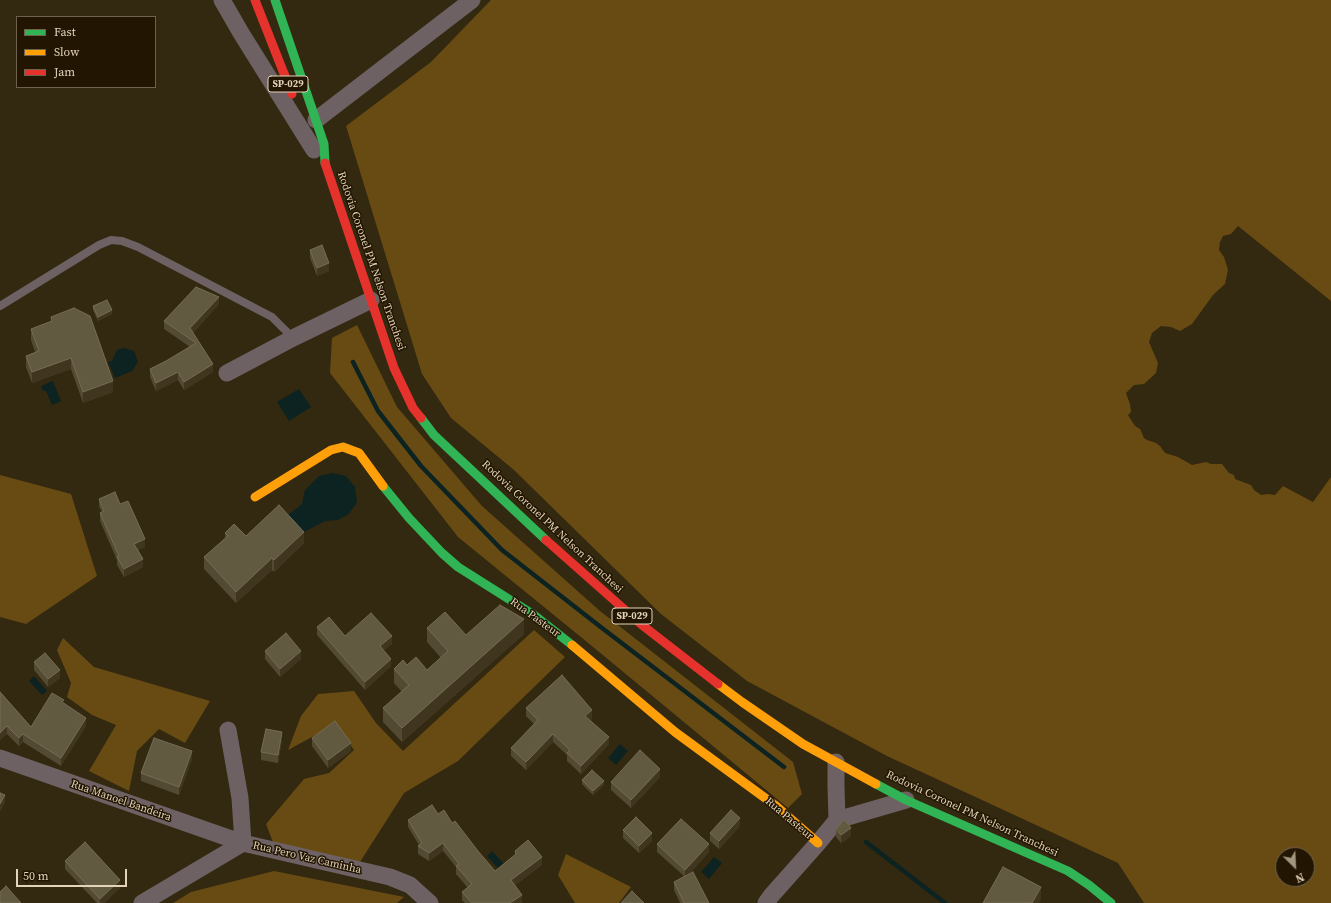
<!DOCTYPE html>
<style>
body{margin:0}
#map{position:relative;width:1331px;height:903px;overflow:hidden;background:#332810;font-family:"Source Serif 4",serif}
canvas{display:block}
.legend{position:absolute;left:16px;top:16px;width:140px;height:72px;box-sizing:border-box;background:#221602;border:1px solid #6f624b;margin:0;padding:5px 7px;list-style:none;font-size:12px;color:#e3d3b9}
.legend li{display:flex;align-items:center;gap:8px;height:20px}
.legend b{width:20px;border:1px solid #6f624b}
.north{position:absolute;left:1275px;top:847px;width:40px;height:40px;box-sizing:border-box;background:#221602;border:1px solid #6f624b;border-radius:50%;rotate:156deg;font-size:11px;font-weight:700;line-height:16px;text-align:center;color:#e3d3b9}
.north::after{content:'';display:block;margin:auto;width:14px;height:18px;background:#a5977e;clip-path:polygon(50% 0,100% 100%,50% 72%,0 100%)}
.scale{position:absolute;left:16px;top:869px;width:111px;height:18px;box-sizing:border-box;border:2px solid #e3d3b9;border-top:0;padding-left:5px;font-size:12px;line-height:14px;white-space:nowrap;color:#e3d3b9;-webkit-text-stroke:3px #221602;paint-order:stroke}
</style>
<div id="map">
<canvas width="1331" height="903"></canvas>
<ul class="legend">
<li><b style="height:5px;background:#30b455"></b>Fast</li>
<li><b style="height:5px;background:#ff9f0a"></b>Slow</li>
<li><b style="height:5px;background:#e5322d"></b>Jam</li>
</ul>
<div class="north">N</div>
<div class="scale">50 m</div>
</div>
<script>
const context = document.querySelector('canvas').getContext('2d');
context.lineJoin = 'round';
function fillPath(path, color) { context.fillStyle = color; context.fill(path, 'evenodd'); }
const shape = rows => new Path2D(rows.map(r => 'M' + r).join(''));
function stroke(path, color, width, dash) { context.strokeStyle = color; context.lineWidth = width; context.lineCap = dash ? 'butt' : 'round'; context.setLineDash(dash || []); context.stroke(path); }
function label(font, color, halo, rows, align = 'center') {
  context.font = font + ' "Source Serif 4",serif'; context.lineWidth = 3; context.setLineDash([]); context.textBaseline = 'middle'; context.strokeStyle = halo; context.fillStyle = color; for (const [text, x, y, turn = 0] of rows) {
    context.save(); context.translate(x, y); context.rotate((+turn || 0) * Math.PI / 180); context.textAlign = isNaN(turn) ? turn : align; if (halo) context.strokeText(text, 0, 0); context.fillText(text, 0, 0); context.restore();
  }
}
fillPath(shape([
 [491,0,1331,0,1331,301,1238,226,1231,234,1223,236,1220,242,1219,250,1224,257,1228,270,1225,284,1213,295,1192,324,1180,331,1171,327,1161,326,1152,333,1149,342,1158,363,1156,373,1144,384,1134,385,1126,393,1130,404,1131,412,1128,415,1135,426,1140,429,1144,438,1147,440,1156,443,1160,446,1165,453,1178,457,1192,465,1206,462,1211,464,1222,464,1229,473,1234,475,1235,479,1251,485,1254,490,1261,495,1268,494,1275,495,1283,486,1313,502,1331,477,1331,903,1144,903,1118,863,887,756,747,681,661,614,514,470,451,418,422,374,346,126,431,62],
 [1283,855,1307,855,1307,879,1283,879],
 [357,325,397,407,482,506,600,611,793,762,802,794,788,808,587,642,458,537,330,373,332,338],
 [0,475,71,494,97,576,26,624,0,617],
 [534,630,565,657,458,761,404,793,358,865,274,845,266,824,304,779,329,773,354,750,336,724,288,750,301,716,318,694,354,691,376,723,403,751],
 [63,638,94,667,210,701,185,743,159,729,137,751,129,791,89,771,116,725,92,715,67,697,71,683,57,650],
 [566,854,631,887,619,903,575,903,558,875],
 [274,871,404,897,397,903,173,903,191,892]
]), '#684b12');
fillPath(shape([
 [123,348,134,351,138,362,132,371,115,378,108,362,112,361,117,350],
 [53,381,61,401,52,405,46,391,43,391,41,386],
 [299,389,311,407,289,421,277,402],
 [333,473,346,476,355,487,357,502,349,514,338,520,325,521,298,535,284,518,302,504,305,490,319,476],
 [34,676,47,691,42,695,29,681],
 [620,744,628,751,616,765,608,758],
 [492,851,504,864,499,869,487,856],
 [714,857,722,863,709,879,701,872]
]), '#0c2322');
stroke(shape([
 [353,362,378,411,421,466,502,550,602,628,784,767],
 [866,842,945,903]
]), '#0c2322', 4.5);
stroke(shape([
 [0,306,99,245,111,240,122,241,138,247,272,317,293,338]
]), '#6d6164', 8);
stroke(shape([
 [222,0,241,33,314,150],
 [316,120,472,0],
 [227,373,293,338,371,300],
 [228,730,240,798,243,843],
 [0,758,243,843,390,877,410,885,430,903],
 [836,762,836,786,837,820],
 [142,903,243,843],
 [766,903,771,896,818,843,837,820,906,800]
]), '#6d6164', 17);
stroke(shape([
 [275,0,324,144,325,163],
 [421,418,434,435,546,540],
 [383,486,409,518,442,553,458,567,534,615,572,645],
 [876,784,906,800,1068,871,1089,885,1111,903]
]), '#30b455', 9);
stroke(shape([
 [255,497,331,450,343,447,359,453,383,486],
 [572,645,675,732,776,806,818,843],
 [718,684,742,702,803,744,876,784]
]), '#ff9f0a', 9);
stroke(shape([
 [255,0,292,94],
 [325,163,394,368,413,408,421,418],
 [546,540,642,625,718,684]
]), '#e5322d', 9);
fillPath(shape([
 [310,250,329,271,317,276,310,258],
 [219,304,193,333,213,372,184,390,178,380,156,391,150,377,150,369,166,361,190,347,164,329,164,321],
 [93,306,112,314,98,321,93,310],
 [51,317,113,392,83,403,71,369,32,383,26,367,26,356,35,352,31,340,31,329,51,322],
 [99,499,120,504,145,547,138,550,143,567,124,577,117,565,117,560,100,521,100,513,102,512,99,507],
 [225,533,246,536,304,543,274,572,272,570,236,603,204,569,204,557,225,538],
 [317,627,345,636,392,644,384,650,391,666,365,690,317,635],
 [427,628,466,635,524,634,402,742,383,722,383,708,402,692,394,683,394,669,407,665,427,670,441,658,427,642],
 [265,651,301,659,280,677,265,659],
 [34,662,60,678,48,687,34,670],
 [0,692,31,727,64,703,86,726,61,766,23,742,19,746,7,734,0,740],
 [526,708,592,718,590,720,609,744,581,774,567,761,567,755,553,742,526,770,511,756,511,748,534,724,526,716],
 [312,738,351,751,328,768,312,746],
 [282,740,278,763,261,760,261,752],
 [192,759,179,795,141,781,141,773],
 [660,777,631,808,611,790,611,782],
 [582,780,604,785,593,795,582,784],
 [438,814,452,823,495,871,515,855,515,851,542,865,515,885,522,903,465,903,462,900,462,892,468,888,456,874,456,867,443,851,429,861,418,854,418,846,419,845,408,827,408,820],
 [740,826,719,849,710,841,710,833],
 [836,829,851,836,841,843,836,837],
 [623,830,652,841,639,853,623,838],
 [657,844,709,852,689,874,709,903,680,903,674,890,674,882,684,876,657,852],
 [65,861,120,888,104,903,97,903,65,869]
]), '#534a33');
fillPath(shape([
 [329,263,329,271,317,276,317,268],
 [219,297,219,304,190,336,190,328],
 [112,310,112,314,98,321,98,317],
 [71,358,71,369,32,383,32,372],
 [213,364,213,372,184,390,184,382],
 [178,372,178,380,156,391,156,383],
 [113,381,113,392,83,403,83,392],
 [304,532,304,543,274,572,274,560],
 [145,539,145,547,134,552,134,544],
 [272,558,272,570,236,603,236,592],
 [143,559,143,567,124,577,124,569],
 [524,619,524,634,402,742,402,728],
 [392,636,392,644,380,654,380,646],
 [301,651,301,659,280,677,280,669],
 [391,659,391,666,365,690,365,682],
 [60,670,60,678,48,687,48,679],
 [592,710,592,718,585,723,585,716],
 [86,718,86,726,61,766,61,758],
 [7,726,7,734,0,740,0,733],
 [282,732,282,740,278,763,278,755],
 [23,734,23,742,19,746,19,738],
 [553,734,553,742,526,770,526,762],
 [609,737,609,744,581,774,581,766],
 [351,743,351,751,328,768,328,760],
 [192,751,192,759,179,795,179,787],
 [660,769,660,777,631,808,631,800],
 [604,781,604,785,593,795,593,791],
 [5,795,5,803,0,812,0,804],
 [740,818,740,826,719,849,719,841],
 [851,828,851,836,841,843,841,835],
 [652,833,652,841,639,853,639,846],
 [443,843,443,851,429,861,429,853],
 [709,844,709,852,685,878,685,870],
 [542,857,542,865,511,888,511,880],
 [120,880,120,888,104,903,100,903,100,899],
 [1041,887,1041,899,1039,903,1032,903],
 [522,895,522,903,510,903]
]), '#40361f');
const building = shape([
 [322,245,329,263,317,268,310,250,322,245],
 [196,287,219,297,190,328,213,364,184,382,178,372,156,383,150,369,166,361,196,343,164,321,196,287],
 [107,300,112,310,98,317,93,306,107,300],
 [74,308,90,316,113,381,83,392,71,358,32,372,26,356,39,351,31,329,52,321,51,317,74,308],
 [115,492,120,504,128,501,145,539,134,544,143,559,124,569,117,557,119,556,100,513,104,511,99,499,115,492],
 [279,505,304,532,274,560,272,558,236,592,204,557,228,536,225,533,234,524,246,536,279,505],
 [500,605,524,619,402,728,383,708,409,685,394,669,403,660,407,665,416,657,427,670,448,651,427,628,445,612,466,635,500,605],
 [371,613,392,636,380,646,391,659,365,682,317,627,329,617,345,636,371,613],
 [286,633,301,651,280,669,265,651,286,633],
 [45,653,60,670,48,679,34,662,45,653],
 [562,675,592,710,585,716,609,737,581,766,567,753,570,750,553,734,526,762,511,748,538,720,526,708,562,675],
 [0,692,31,727,52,693,64,700,62,702,86,718,61,758,23,734,19,738,7,726,0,733,0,692],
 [335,721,351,743,328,760,312,738,335,721],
 [266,729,282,732,278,755,261,752,266,729],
 [154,738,192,751,179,787,141,773,154,738],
 [640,750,660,769,631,800,611,782,640,750],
 [592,770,604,781,593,791,582,780,592,770],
 [0,793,5,795,0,804,0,793],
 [432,805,438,814,444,810,452,823,455,821,478,851,495,871,516,854,515,851,528,840,542,857,511,880,522,895,510,903,472,903,462,892,472,884,456,866,459,864,443,843,429,853,418,846,422,843,408,820,432,805],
 [731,810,740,818,719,841,710,833,731,810],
 [636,817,652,833,639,846,623,830,636,817],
 [681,819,709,844,685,870,657,844,681,819],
 [845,820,851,828,841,835,836,829,843,821,845,820],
 [85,842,120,880,100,899,65,861,85,842],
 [1003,867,1041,887,1032,903,983,903,1003,867],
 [693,872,709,903,684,903,674,882,693,872],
 [6,886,21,903,0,903,0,892,6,886],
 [632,891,644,903,621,903,632,891]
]);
fillPath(building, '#625941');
stroke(building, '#766c54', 1);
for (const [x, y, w] of [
 [288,84,40],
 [632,616,40]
]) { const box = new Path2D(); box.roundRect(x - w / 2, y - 8, w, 16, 3); context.fillStyle = '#221602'; context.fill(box); stroke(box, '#e3d3b9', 1); }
label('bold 10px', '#e3d3b9', null, [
 ["SP-029",288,84],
 ["SP-029",632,616]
]);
label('11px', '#e3d3b9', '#221602', [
 ["Rodovia Coronel PM Nelson Tranchesi",371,261,71],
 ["Rodovia Coronel PM Nelson Tranchesi",552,527,43],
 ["Rua Pasteur",535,618,36],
 ["Rua Manoel Bandeira",121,801,19],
 ["Rodovia Coronel PM Nelson Tranchesi",972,814,25],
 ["Rua Pasteur",789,819,40],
 ["Rua Pero Vaz Caminha",307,858,13]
]);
</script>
